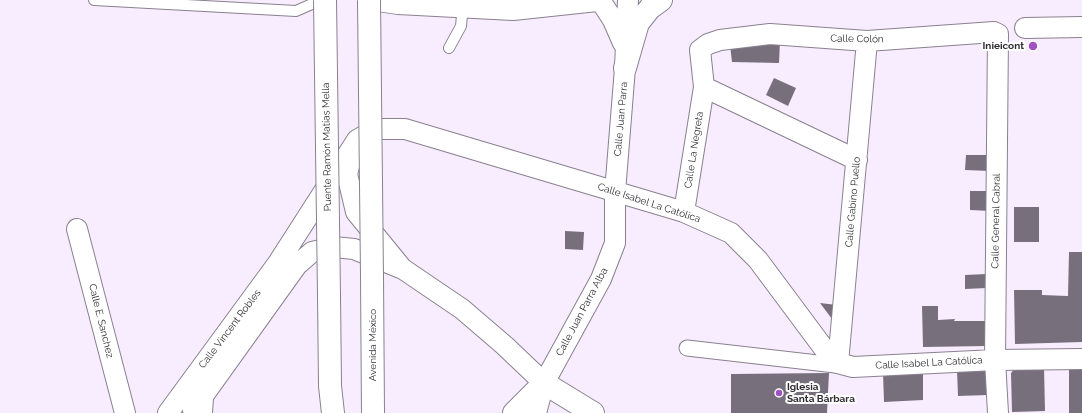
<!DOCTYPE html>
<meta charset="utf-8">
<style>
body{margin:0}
canvas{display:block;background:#f8edfe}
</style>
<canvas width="1082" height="413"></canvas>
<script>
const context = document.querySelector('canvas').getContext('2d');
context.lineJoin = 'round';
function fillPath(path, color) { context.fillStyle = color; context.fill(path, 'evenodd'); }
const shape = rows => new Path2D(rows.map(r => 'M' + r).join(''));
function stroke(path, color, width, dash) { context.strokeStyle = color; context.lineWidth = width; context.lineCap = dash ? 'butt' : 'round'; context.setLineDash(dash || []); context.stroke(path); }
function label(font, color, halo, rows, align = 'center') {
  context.font = font + ' Raleway,sans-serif'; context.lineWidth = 4; context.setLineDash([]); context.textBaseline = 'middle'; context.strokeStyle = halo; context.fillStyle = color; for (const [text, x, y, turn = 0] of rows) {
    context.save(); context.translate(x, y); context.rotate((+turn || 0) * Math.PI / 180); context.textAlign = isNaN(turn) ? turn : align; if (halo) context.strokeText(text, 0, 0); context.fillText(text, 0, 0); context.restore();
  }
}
fillPath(shape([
 [780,41,779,63,732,62,730,45],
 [774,78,796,88,788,106,766,95],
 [966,155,990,155,990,171,965,170],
 [970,191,991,191,991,211,970,210],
 [1014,207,1039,207,1039,242,1014,242],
 [565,231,584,232,583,250,565,249],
 [1069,252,1082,252,1082,342,1015,344,1014,290,1042,290,1042,295,1068,296],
 [987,274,987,288,965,289,965,275],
 [820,303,837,305,835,316,832,319],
 [922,306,938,306,938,320,955,319,954,321,986,321,986,346,923,347],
 [1069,365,1082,365,1082,413,1069,413],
 [1016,367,1044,367,1045,411,1012,412,1011,373],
 [987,368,988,395,958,396,957,370],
 [923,372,923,400,884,402,883,373],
 [829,373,827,413,731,413,731,374]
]), '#786f7d');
const service = shape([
 [94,0,296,11,312,4,314,0],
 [449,48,461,26,463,5]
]);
const pedestrian = shape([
 [687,348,844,366]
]);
const minor = shape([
 [600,0,613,20,623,43],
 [1025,28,1082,27],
 [352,155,347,174,356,212,401,267],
 [857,160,704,87,700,50,708,44,720,40,770,34,867,41,994,32,998,34,995,360,998,413],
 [684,212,704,87],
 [77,229,125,413],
 [838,363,867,41],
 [193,410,297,265,312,252,334,247,354,249,403,269,462,309,504,345,544,383],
 [168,413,278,263,357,140,376,129,405,129,684,212,731,233,758,260,828,354,838,363,853,367,995,360,1082,359],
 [536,413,544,383,601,279,615,243,615,192,625,68,628,0]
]);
const secondary = shape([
 [372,276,373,413],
 [329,295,330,386,333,413],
 [201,413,202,397],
 [514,413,544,383,593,413]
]);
const primary = shape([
 [378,0,398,3,513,9,597,0],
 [625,68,638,23,650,8,661,0]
]);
stroke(service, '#8a8090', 12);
stroke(pedestrian, '#8a8090', 17);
stroke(minor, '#8a8090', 22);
stroke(secondary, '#8a8090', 24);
stroke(primary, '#8a8090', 24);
stroke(service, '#fff', 10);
stroke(pedestrian, '#fff', 15);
stroke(minor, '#fff', 20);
stroke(secondary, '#fff', 22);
stroke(primary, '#fff', 22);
const secondaryBridge = shape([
 [325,0,329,295],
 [369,0,372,276]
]);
stroke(secondaryBridge, '#8a8090', 24, []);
stroke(secondaryBridge, '#fff', 22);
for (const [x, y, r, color] of [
 [1033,46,5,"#a051c2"],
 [779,393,4,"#a051c2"]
]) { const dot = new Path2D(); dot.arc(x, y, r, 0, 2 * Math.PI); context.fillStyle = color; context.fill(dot); stroke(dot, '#fff', 1.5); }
label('10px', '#302c32', '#fff', [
 ["Calle Colón",857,39,1],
 ["Calle Juan Parra",621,119,-85],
 ["Puente Ramón Matías Mella",327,147,-91],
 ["Calle La Negreta",694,150,-81],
 ["Calle Gabino Puello",853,202,-85],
 ["Calle Isabel La Católica",649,203,18],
 ["Calle General Cabral",996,221,-89],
 ["Calle Juan Parra Alba",582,312,-62],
 ["Calle E. Sanchez",101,321,76],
 ["Calle Vincent Robles",230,329,-53],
 ["Avenida México",373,345,-90],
 ["Calle Isabel La Católica",929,363,-3]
]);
label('bold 10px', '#302c32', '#fff', [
 ["Inieicont",1024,46],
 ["Iglesia",787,387,"left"],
 ["Santa Bárbara",787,399,"left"]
], 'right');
</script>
